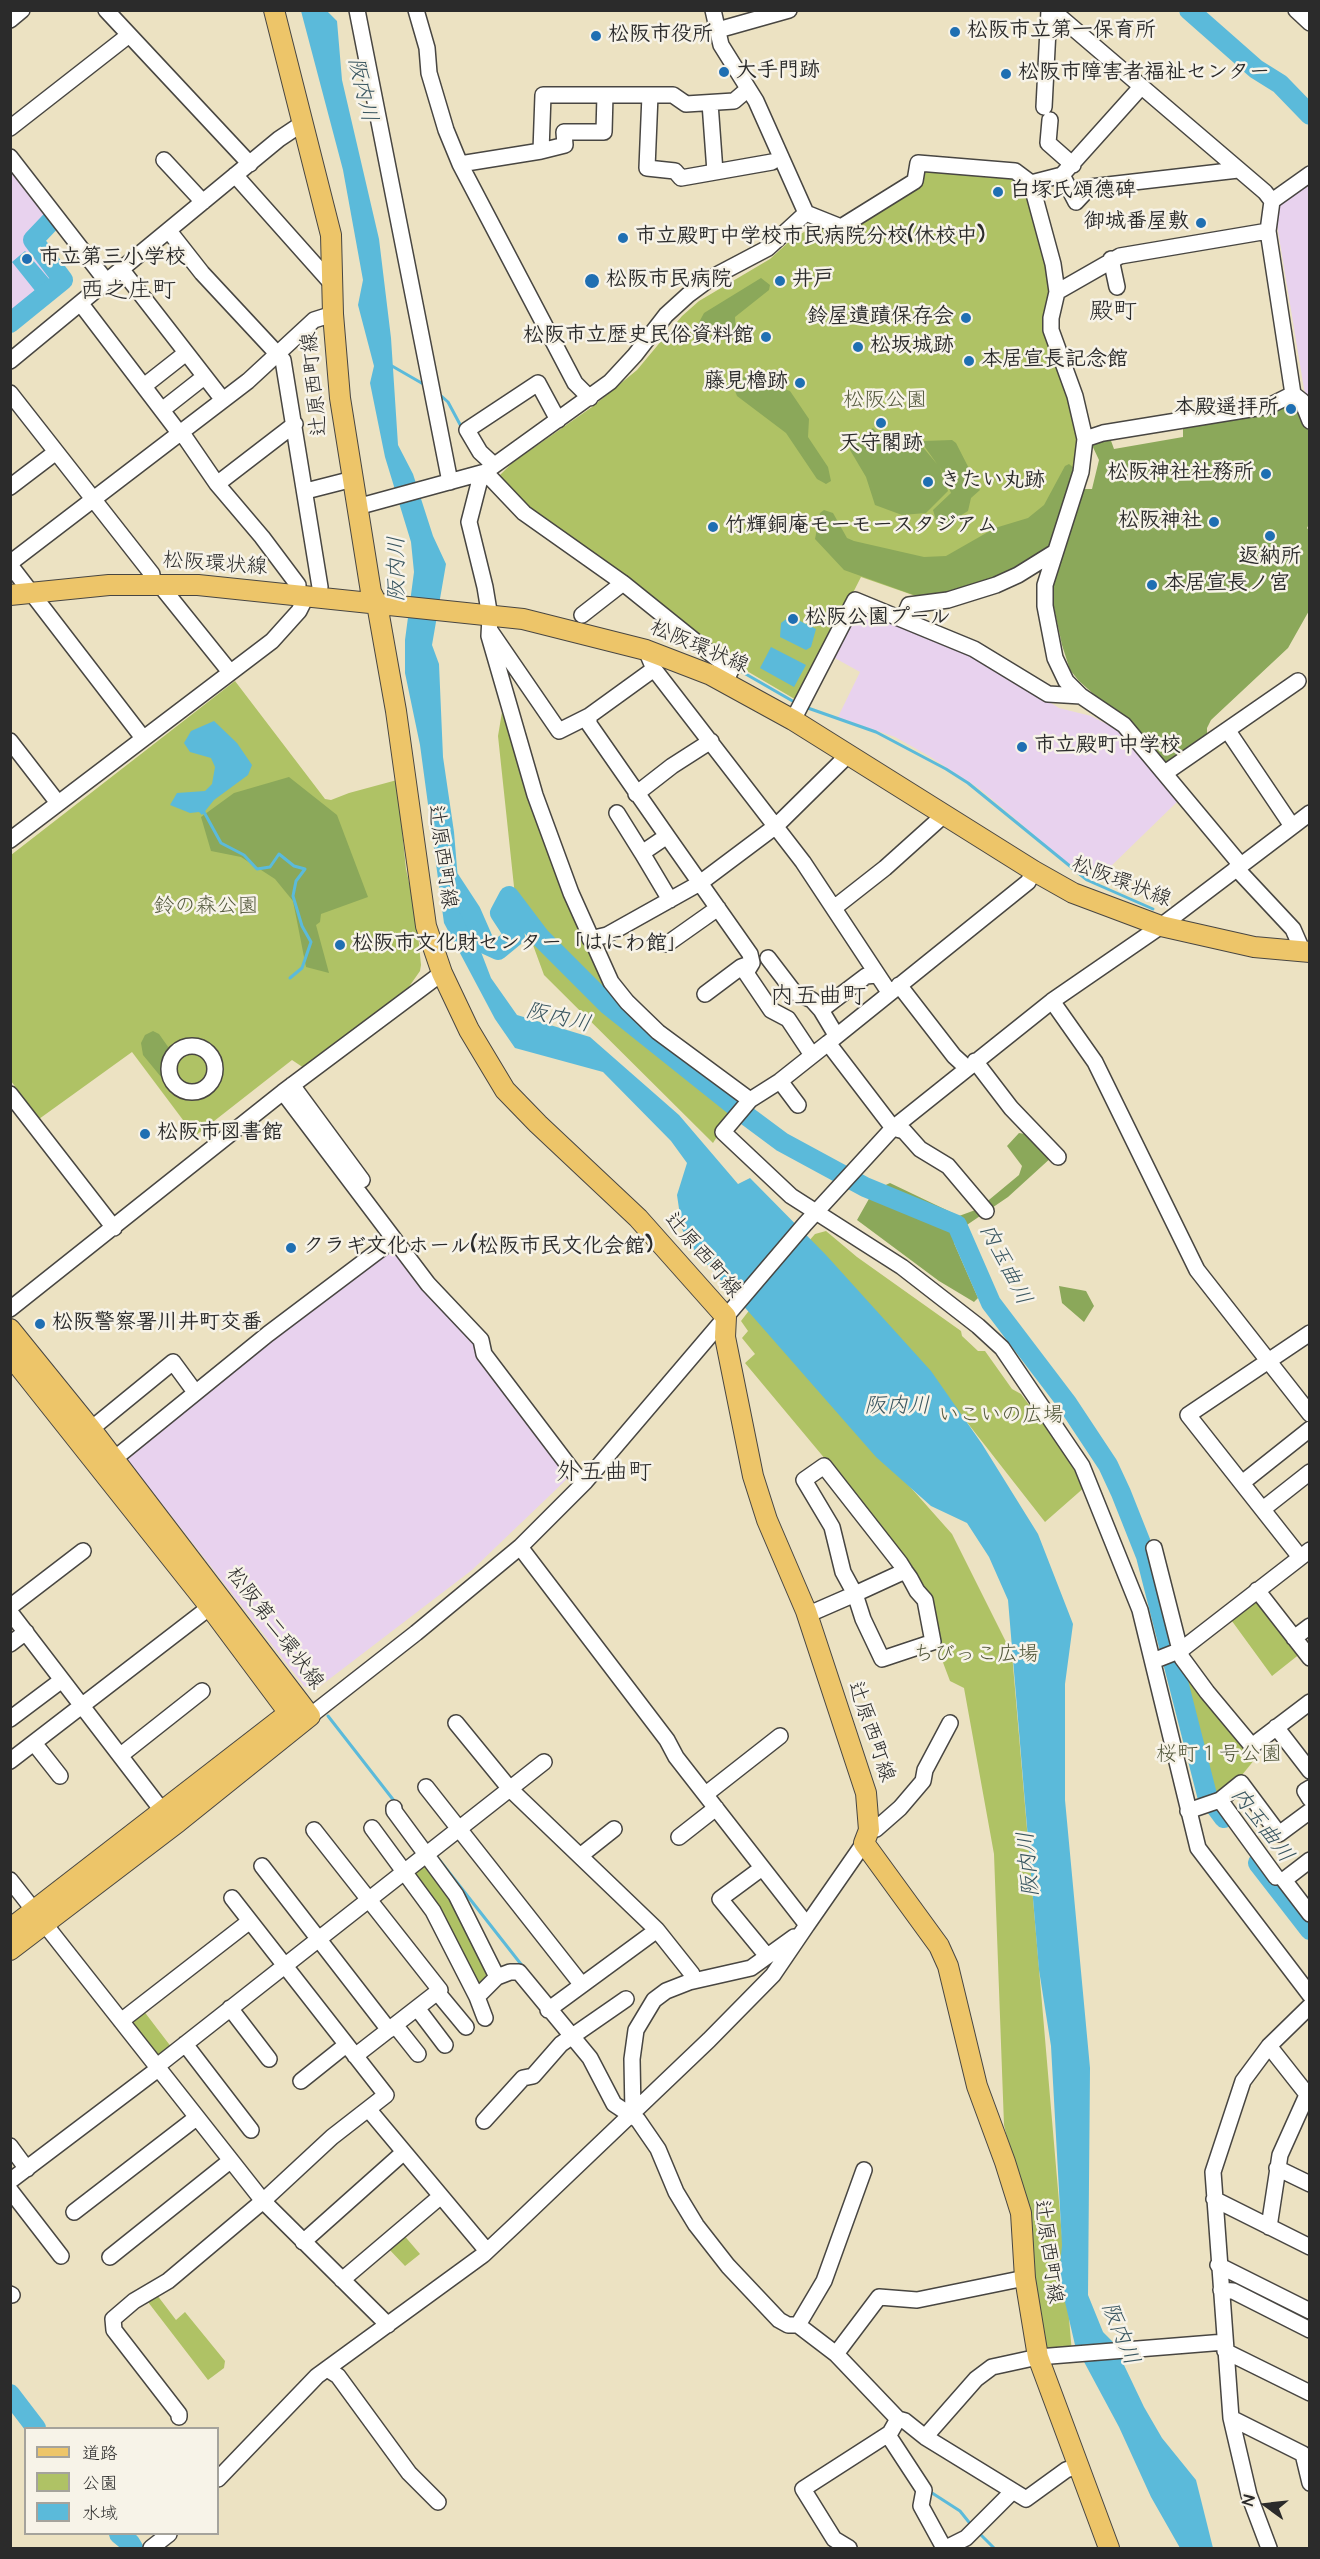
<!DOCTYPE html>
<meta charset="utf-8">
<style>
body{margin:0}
#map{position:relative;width:1320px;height:2559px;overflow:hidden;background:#ece2c2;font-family:"Architects Daughter","Klee One",sans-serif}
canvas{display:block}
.frame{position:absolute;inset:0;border:12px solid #2b2b2b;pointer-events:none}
.legend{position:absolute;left:24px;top:2427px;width:195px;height:108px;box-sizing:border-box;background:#f7f3e8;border:2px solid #a5a39c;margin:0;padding:8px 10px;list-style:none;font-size:18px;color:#2b2b2b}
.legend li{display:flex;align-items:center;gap:12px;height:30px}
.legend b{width:30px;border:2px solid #a5a39c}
.north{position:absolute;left:1236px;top:2475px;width:60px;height:60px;-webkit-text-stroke:4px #f7f3e8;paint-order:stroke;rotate:285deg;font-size:16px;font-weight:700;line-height:24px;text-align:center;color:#2b2b2b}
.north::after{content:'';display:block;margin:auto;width:21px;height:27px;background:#2b2b2b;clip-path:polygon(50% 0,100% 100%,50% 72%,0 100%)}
</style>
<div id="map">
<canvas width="1320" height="2559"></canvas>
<div class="frame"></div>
<ul class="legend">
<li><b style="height:8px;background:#edc569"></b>道路</li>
<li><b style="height:16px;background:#afc265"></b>公園</li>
<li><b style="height:16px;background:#5bbada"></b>水域</li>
</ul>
<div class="north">N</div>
</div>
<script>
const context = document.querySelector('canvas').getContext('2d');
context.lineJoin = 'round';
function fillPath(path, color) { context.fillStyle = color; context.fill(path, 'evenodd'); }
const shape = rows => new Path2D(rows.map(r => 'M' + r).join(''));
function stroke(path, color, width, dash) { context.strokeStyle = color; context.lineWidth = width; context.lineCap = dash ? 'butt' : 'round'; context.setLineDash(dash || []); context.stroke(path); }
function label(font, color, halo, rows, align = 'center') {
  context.font = font + ' "Architects Daughter","Klee One",sans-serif'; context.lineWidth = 5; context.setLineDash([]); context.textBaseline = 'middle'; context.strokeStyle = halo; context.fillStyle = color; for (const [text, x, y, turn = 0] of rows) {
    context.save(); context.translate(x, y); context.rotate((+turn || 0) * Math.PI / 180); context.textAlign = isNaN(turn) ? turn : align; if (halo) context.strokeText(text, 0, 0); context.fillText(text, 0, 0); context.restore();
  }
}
fillPath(shape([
 [10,171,50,218,28,239,59,279,11,320],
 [1309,180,1309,404,1304,389,1275,213,1278,206],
 [865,607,971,654,1059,708,1091,716,1116,729,1179,800,1107,870,1073,868,980,789,929,756,895,737,838,717,860,672,833,657,857,610],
 [389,1249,397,1251,466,1330,569,1477,472,1570,319,1687,305,1687,124,1455]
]), '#e8d2ee');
fillPath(shape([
 [924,169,1017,179,1023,186,1040,237,1076,414,1078,437,1075,468,1050,548,927,600,861,577,798,701,723,657,553,527,514,493,499,476,512,463,592,407,637,370,682,316,699,301,770,259,792,239,816,225,843,231,922,185],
 [235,681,325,799,331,800,349,793,397,780,406,869,416,914,421,965,420,971,406,991,304,1068,292,1060,195,1136,132,1052,39,1119,11,1081,11,855],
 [503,706,607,982,741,1099,713,1143,544,975,515,896,498,736],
 [826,1231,857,1257,961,1331,962,1336,978,1351,985,1351,1012,1389,1021,1394,1077,1469,1086,1486,1045,1522,923,1366,808,1242,815,1234],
 [751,1308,952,1534,1012,1654,1072,2353,1047,2354,1019,2186,1004,2125,994,1854,964,1688,950,1681,936,1644,931,1617,826,1460,745,1363,755,1354,742,1338,748,1331,741,1321],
 [1254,1598,1301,1653,1272,1676,1229,1617],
 [1179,1660,1253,1751,1255,1759,1242,1775,1217,1794,1204,1799,1199,1797,1187,1734,1179,1711,1169,1663],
 [426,1860,459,1910,490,1974,474,1988,410,1874],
 [143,2010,172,2048,159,2058,130,2021],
 [402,2233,420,2254,405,2266,387,2247],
 [157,2295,176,2320,185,2312,225,2361,224,2368,208,2380,148,2302]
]), '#afc265');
fillPath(shape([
 [761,278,770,285,769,290,735,317,736,334,730,341,698,332,696,328,704,313],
 [744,377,752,377,790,391,809,419,808,437,828,467,831,481,826,484,817,479,786,433,737,396,735,391,738,383],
 [1299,403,1310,431,1310,522,1307,528,1310,532,1310,609,1288,648,1211,720,1207,728,1207,739,1164,765,1125,722,1079,681,1070,670,1062,645,1052,598,1053,575,1083,489,1092,489,1099,460,1091,443,1110,438,1114,449,1183,437,1183,427],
 [873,428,886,443,921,445,937,464,922,443,924,441,952,440,956,443,980,490,971,498,968,511,942,527,938,527,933,510,951,493,940,467,948,491,926,513,902,515,875,505,866,477,850,450,850,444],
 [1069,464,1074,468,1049,547,1017,572,925,599,844,570,815,539,820,513,824,510,833,513,847,538,854,541,924,557,946,556,995,528,1028,518,1044,505,1065,466],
 [289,777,337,815,368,897,321,914,320,922,316,925,329,973,306,967,293,901,275,879,241,857,211,851,201,817,234,793],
 [153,1031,159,1034,171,1051,167,1066,169,1081,175,1094,143,1055,141,1043,145,1035],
 [1019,1133,1031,1135,1053,1156,1008,1197,958,1231,954,1243,978,1298,974,1302,939,1281,857,1220,870,1197,858,1186,864,1178,879,1188,890,1183,959,1216,978,1209,1019,1175,1022,1166,1007,1146],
 [1059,1286,1086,1291,1094,1306,1084,1322,1062,1303]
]), '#8ba85a');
fillPath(shape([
 [301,11,327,11,337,21,342,80,379,239,391,338,398,445,413,474,433,536,446,564,432,645,439,664,443,757,454,832,458,880,468,918,491,978,517,1015,590,1037,679,1115,738,1184,750,1178,826,1255,931,1371,982,1444,1038,1534,1073,1624,1065,1684,1065,1800,1090,2068,1088,2295,1103,2332,1113,2342,1144,2407,1162,2438,1196,2480,1213,2548,1180,2548,1151,2497,1119,2427,1075,2345,1059,2276,1062,2245,1051,2046,1039,1970,1008,1600,989,1557,967,1523,931,1506,876,1457,690,1245,682,1229,677,1195,687,1163,671,1141,603,1072,515,1048,495,1019,444,923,420,745,405,673,405,640,414,572,411,542,385,457,370,383,374,366,358,305,363,280,343,170],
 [25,251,50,280,36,292,12,262],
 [790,616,816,629,811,647,806,650,780,637,781,623],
 [771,647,806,665,794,687,760,668],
 [214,721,237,743,252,765,248,775,214,800,202,815,199,812,190,813,170,805,177,793,205,791,212,784,215,767,211,758,190,752,184,743,191,731]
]), '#5bbada');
stroke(shape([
 [392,366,425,385],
 [438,393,448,402,463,430],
 [737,669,796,703],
 [805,707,876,732,946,769,968,783,1087,880,1153,909],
 [204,812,221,843,244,855,257,869,270,867,279,854,294,866,305,869,296,881,293,896,302,926,311,942,302,968,290,978],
 [328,1716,395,1802],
 [437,1857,524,1968],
 [929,2491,960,2511,972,2526],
 [979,2533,994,2548]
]), '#5bbada', 3);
stroke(shape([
 [1189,10,1256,69,1280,84,1310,115],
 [10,323,63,280,33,240,52,220],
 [450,880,471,912,485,944,498,950,515,936,500,913,509,896,540,937,608,1005,747,1116,782,1142,865,1187,957,1225,991,1303,1067,1403,1108,1465,1121,1493,1146,1556,1207,1795,1224,1818],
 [1258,1863,1310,1930],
 [10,2394,36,2428],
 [119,2534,130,2543,133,2548]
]), '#5bbada', 20);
const minor = shape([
 [106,10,250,164],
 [357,10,450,482],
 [416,10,427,48,429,73,446,130,460,164,575,383,590,398],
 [713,10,721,45,756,101,806,213,768,248,711,278,688,295,666,315,635,355,610,382,485,472,479,483,469,522,485,587,490,617,489,636,535,795,571,893,611,982,627,1002,658,1032,750,1100],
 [1052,10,1265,192,1272,201],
 [1296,10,1310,23],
 [10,20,22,10],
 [718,30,789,10],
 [650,95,647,168,675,171,681,178,772,162],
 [710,103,715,172],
 [1044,107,1049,10],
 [1050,120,1048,143,1073,165],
 [10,128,129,35],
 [541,151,565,145,564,132,604,132,605,95],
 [10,157,107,282],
 [164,160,203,202],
 [460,164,541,151,543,95,673,95,686,104,734,101,748,89],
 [1310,174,1272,201,1268,231,1293,394,1302,401,1310,421],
 [235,175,333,285],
 [1062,175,1076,202,1090,187,1238,170],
 [1031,183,1062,175,1141,87],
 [806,213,841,227,915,181,918,163,1015,171,1031,183,1053,264,1057,292,1051,318,1051,330,1075,396,1085,439,1081,472,1045,585,1045,606,1055,658,1066,681,1081,696,1124,725,1240,864],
 [169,231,202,273,283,360,320,587],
 [1111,259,1117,287],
 [122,270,223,400],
 [1057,292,1120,256,1268,231],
 [81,304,180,434],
 [10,361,279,139,303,123],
 [144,386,186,353],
 [10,393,152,574],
 [162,410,204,377],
 [182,433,217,484,262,537,298,585],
 [1085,439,1103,433,1269,406,1293,394],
 [494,465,480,452,467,430,538,383,558,420],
 [217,484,295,424],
 [10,487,56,452],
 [306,491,353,479],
 [357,507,485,472,524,513,623,583,731,670,725,682],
 [10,563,248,381,314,320,333,314],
 [10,565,143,738],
 [160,585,230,672],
 [582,615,623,583],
 [903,619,909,605,948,600,996,585,1018,575,1055,552],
 [491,632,559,731,589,716,589,724,667,836],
 [646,650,654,669,803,862,889,992],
 [589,716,654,669],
 [793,720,855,600,974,649,1048,694,1081,696],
 [1228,731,1292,826],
 [10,741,58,803],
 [1165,773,1298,681],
 [636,794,672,766,711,741],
 [617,813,642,853],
 [10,840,272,641,299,611,306,597],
 [1236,868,1293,929,1303,952],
 [670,900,642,853,667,836,750,954,752,963,746,973,771,1010,788,1019,812,1055],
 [834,908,885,868,944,815],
 [590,939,607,935,700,883,776,826,847,756],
 [667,944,718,908],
 [768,958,794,992,812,1000,821,1010,866,976,877,975],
 [899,985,954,1056,966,1067],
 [705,994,741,967,752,963],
 [1052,1001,1095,1062,1197,1270,1310,1414],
 [821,1010,833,1030],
 [828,1043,1028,882,1034,871],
 '169 1069a23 23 0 1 1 46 0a23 23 0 1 1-46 0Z',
 [975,1061,1011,1108,1058,1157],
 [780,1081,798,1105],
 [292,1085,362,1180],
 [283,1092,428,1284,481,1340,484,1354,575,1474,585,1482],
 [10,1094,114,1228],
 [986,1211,948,1166,920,1149,904,1131,893,1128,828,1043,780,1081,750,1100,723,1132,791,1196,902,1267,978,1326,1002,1348,1082,1466,1140,1610,1198,1848,1310,1995],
 [10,1309,283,1092,442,973],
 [91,1429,173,1362,195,1392],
 [114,1459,268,1334,394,1239],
 [1242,1483,1310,1429],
 [1263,1509,1310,1472],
 [1154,1548,1182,1658,1207,1692,1252,1746,1310,1702],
 [1300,1557,1188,1415,1310,1333],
 [1257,1590,1310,1658],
 [10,1607,83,1551],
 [806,1611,816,1611,855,1594,863,1619,882,1659,933,1642,925,1600,917,1591,910,1578,905,1571,900,1563,824,1466,804,1480,832,1527,843,1572,855,1594,905,1571],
 [10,1612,164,1813],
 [1294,1638,1310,1626],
 [10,1644,26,1632],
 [1153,1661,1181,1650,1310,1550],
 [301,1715,310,1716,416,1633,520,1547,585,1482,805,1224,893,1128,1052,1001,1161,926,1310,813],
 [10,1719,62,1680],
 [456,1723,510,1789,657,1930,548,2010],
 [1276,1727,1310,1771],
 [34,1743,60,1776],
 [121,1755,202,1691],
 [10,1761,210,1607],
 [426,1787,582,1985],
 [1310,1788,1305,1791,1310,1799],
 [706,1794,780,1736],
 [1220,1800,1276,1877],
 [394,1808,394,1811,456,1895,497,1977,510,1972,519,1972,590,2058,614,2104,638,2120,658,2149,676,2192,696,2225,728,2266,779,2320,788,2325,798,2325,836,2354,898,2419,905,2421,925,2437,976,2379,992,2367,1038,2357,1225,2342],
 [1188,1811,1220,1800,1241,1783,1279,1834,1310,1811],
 [372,1828,433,1911,477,1997,497,1977],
 [314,1830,440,1990,355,2056],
 [869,1830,876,1829,900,1808,923,1781,925,1770,950,1723],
 [679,1837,716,1808],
 [580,1856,614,1829],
 [1310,1860,1284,1880,1310,1914],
 [262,1866,389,2030],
 [762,1868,720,1899,767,1956],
 [10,1880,263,2201,388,2325],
 [807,1925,864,1843],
 [657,1930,692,1974],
 [437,1992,466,2027],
 [477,1997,485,2018],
 [230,2008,269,2059],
 [417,2008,445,2045],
 [121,2021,250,1921],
 [395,2025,418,2054],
 [185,2044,251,2130],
 [1269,2046,1310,2098],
 [156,2067,544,1762],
 [301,2081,346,2045],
 [369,2110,487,2251],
 [633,2114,632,2059,636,2030,654,2000,666,1991,689,1982,751,1968,794,1937],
 [484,2121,523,2078,533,2076,561,2044,626,1999],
 [10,2146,27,2169],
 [1277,2168,1310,2184],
 [10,2181,158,2069],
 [10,2190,61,2256],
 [1214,2199,1310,2247],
 [74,2212,196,2118],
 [1269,2227,1280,2155,1307,2095],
 [303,2242,404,2152],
 [110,2257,230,2161],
 [1218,2265,1310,2311],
 [342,2280,441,2196],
 [1221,2290,1233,2291,1310,2330],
 [10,2294,12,2295],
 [798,2325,824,2281,864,2170],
 [1225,2351,1310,2393],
 [836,2354,879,2297,917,2300,1025,2278],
 [327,2369,338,2376,409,2473,438,2502],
 [179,2417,179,2414,114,2330,113,2319,134,2301,168,2281,263,2201,332,2137,386,2095,232,1898],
 [1231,2418,1303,2454,1310,2483],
 [888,2435,924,2490,921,2506,944,2548],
 [925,2437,1026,2499,1066,2470,1077,2466],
 [218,2479,317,2376,483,2255,515,2225,709,2040,773,1975,807,1925,676,1757,667,1740,520,1547],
 [151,2548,169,2534],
 [849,2548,834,2539,803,2489,890,2433,898,2419],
 [946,2548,966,2538,1013,2491],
 [1269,2548,1249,2495,1231,2418,1213,2172,1243,2081,1269,2046,1310,2006]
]);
const major = shape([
 [274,10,331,235,333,314,340,398,371,592,377,604,396,711,426,926,442,973,469,1030,505,1090,538,1124,638,1218,726,1317,725,1337,753,1476,767,1520,806,1611,866,1793,869,1830,864,1843,939,1946,948,1966,977,2086,1005,2162,1021,2213,1025,2278,1038,2357,1109,2548],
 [10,595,109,585,198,585,523,619,646,650,711,675,793,720,1034,871,1073,893,1161,926,1254,947,1310,952],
 [10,1329,91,1429,310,1716,178,1822,10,1950],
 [10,1355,210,1607,289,1713,10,1929]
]);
stroke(minor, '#484642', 18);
stroke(major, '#484642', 22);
stroke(minor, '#fff', 15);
stroke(major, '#edc569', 20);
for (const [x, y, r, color] of [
 [955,32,6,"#1f6fb2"],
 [596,36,6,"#1f6fb2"],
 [724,72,6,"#1f6fb2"],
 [1006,74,6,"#1f6fb2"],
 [998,192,6,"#1f6fb2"],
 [1201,223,6,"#1f6fb2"],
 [623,238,6,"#1f6fb2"],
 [27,259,6,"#1f6fb2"],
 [592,281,8,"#1f6fb2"],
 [780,281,6,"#1f6fb2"],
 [966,318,6,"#1f6fb2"],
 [766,337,6,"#1f6fb2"],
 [858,347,6,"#1f6fb2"],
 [969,361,6,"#1f6fb2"],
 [800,383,6,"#1f6fb2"],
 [1291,409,6,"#1f6fb2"],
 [881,423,6,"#1f6fb2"],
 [1266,474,6,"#1f6fb2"],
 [928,482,6,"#1f6fb2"],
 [1214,522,6,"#1f6fb2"],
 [713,527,6,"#1f6fb2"],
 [1270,536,6,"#1f6fb2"],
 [1152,585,6,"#1f6fb2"],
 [793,619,6,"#1f6fb2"],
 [1022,747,6,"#1f6fb2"],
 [340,945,6,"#1f6fb2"],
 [145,1134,6,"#1f6fb2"],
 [291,1248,6,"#1f6fb2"],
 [40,1324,6,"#1f6fb2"]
]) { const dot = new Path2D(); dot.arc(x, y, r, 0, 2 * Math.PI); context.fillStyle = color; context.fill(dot); stroke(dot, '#f7f3e8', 2); }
label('bold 21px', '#2b2b2b', '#f7f3e8', [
 ["松阪市立第一保育所",967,32],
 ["松阪市役所",608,36],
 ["大手門跡",736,72],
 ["松阪市障害者福祉センター",1018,74],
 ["白塚氏頌德碑",1010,192],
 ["御城番屋敷",1189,223,"right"],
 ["市立殿町中学校市民病院分校(休校中)",635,238],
 ["市立第三小学校",39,259],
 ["松阪市民病院",606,281],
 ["井戸",792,281],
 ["鈴屋遺蹟保存会",954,318,"right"],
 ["松阪市立歴史民俗資料館",754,337,"right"],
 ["松坂城跡",870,347],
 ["本居宣長記念館",981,361],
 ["藤見櫓跡",788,383,"right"],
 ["本殿遥拝所",1279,409,"right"],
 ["天守閣跡",881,445,"center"],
 ["松阪神社社務所",1254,474,"right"],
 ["きたい丸跡",940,482],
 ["松阪神社",1202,522,"right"],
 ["竹輝銅庵モーモースタジアム",725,527],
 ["返納所",1270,558,"center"],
 ["本居宣長ノ宮",1164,585],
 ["松阪公園プール",805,619],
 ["市立殿町中学校",1034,747],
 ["松阪市文化財センター「はにわ館」",352,945],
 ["松阪市図書館",157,1134],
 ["クラギ文化ホール(松阪市民文化会館)",303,1248],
 ["松阪警察署川井町交番",52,1324]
], 'left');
label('21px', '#2b2b2b', '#f7f3e8', [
 ["辻原西町線",316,384,-96],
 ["松阪環状線",215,565,4],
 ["松阪環状線",699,648,23],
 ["辻原西町線",441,857,82],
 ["松阪環状線",1121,883,21],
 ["辻原西町線",702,1256,49],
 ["松阪第二環状線",274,1629,53],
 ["辻原西町線",870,1732,71],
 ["辻原西町線",1047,2252,82]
]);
label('21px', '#53583c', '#f7f3e8', [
 ["松阪公園",885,402],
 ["鈴の森公園",206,908],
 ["いこいの広場",1001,1417],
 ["ちびっこ広場",976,1656],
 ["桜町１号公園",1219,1756]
]);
label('italic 22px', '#395660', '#f7f3e8', [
 ["阪内川",361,90,77],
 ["阪内川",398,569,-90],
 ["阪内川",558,1019,13],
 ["内玉曲川",1004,1265,63],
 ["阪内川",897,1407],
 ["内玉曲川",1261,1826,53],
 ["阪内川",1030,1864,-95],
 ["阪内川",1119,2334,68]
]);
label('24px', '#2b2b2b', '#f7f3e8', [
 ["西之庄町",128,292],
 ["殿町",1113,313],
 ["内五曲町",818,998],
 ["外五曲町",604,1474]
]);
</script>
